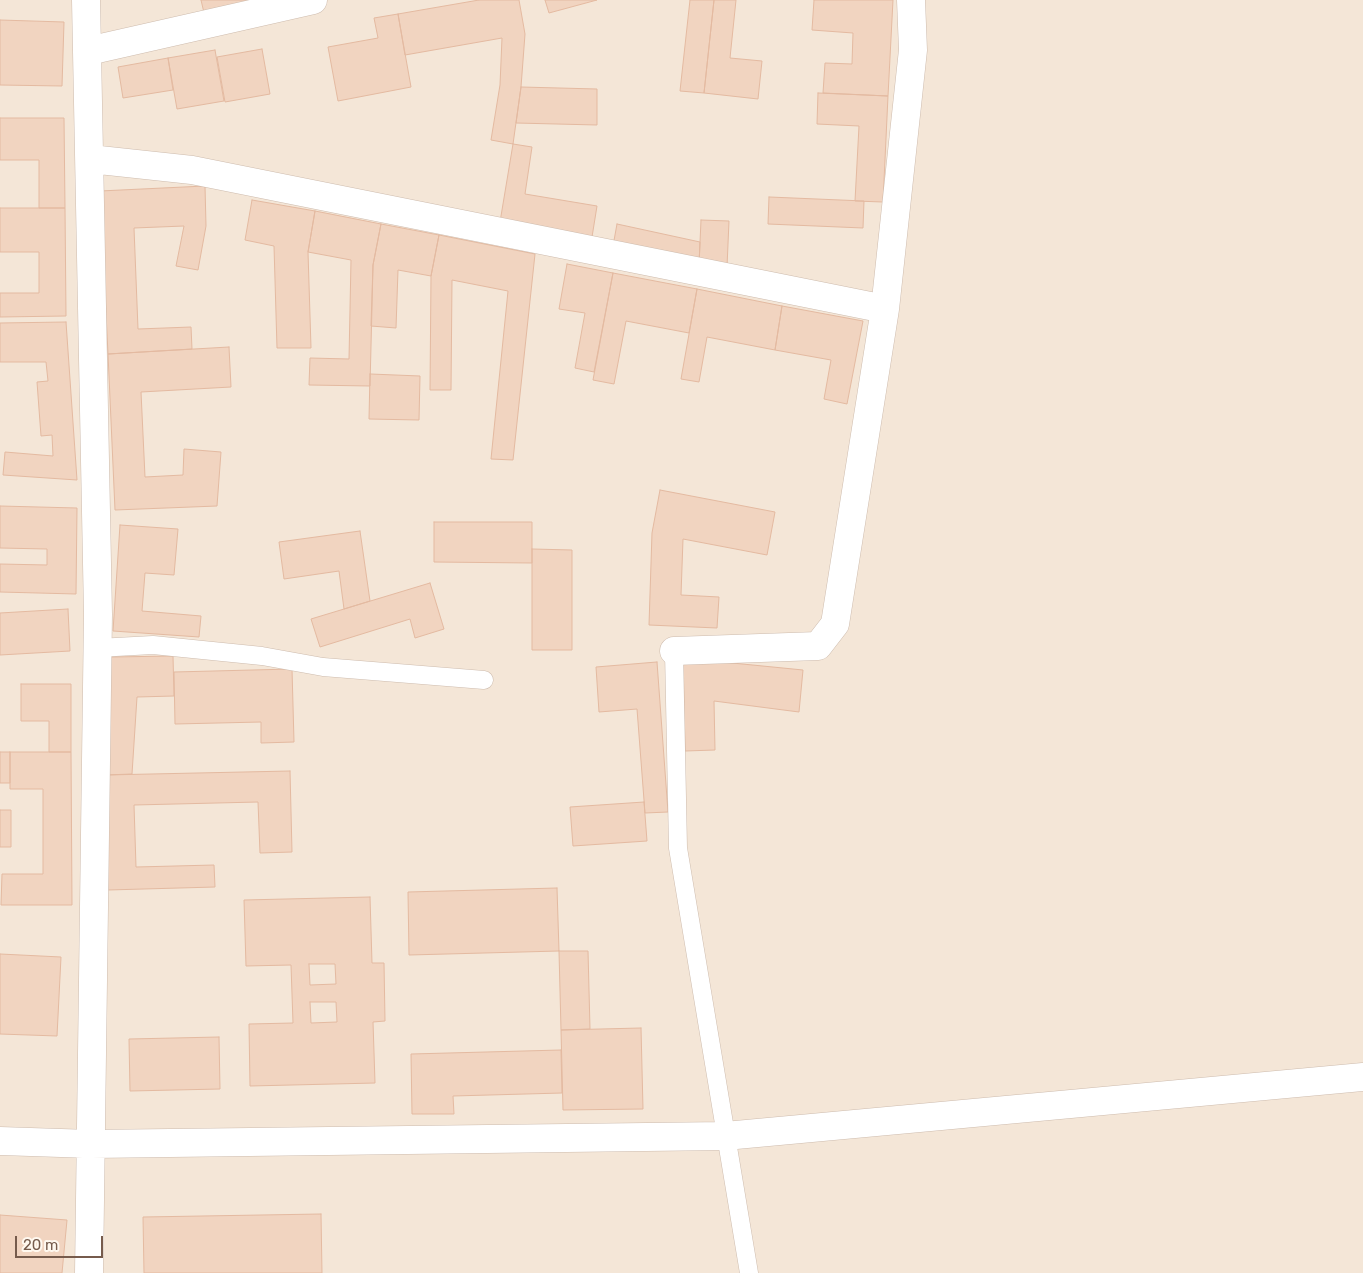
<!DOCTYPE html>
<style>
body{margin:0}
#map{position:relative;width:1363px;height:1273px;overflow:hidden;background:#fcf4e8;font-family:Rubik,sans-serif}
canvas{display:block}
.scale{position:absolute;left:15px;top:1236px;width:88px;height:22px;box-sizing:border-box;border:2px solid #765b4c;border-top:0;padding-left:6px;font-size:15px;line-height:18px;white-space:nowrap;color:#765b4c;-webkit-text-stroke:4px #fff8ef;paint-order:stroke}
</style>
<div id="map">
<canvas width="1363" height="1273"></canvas>
<div class="scale">20 m</div>
</div>
<script>
const context = document.querySelector('canvas').getContext('2d');
context.lineJoin = 'round';
function fillPath(path, color) { context.fillStyle = color; context.fill(path, 'evenodd'); }
const shape = rows => new Path2D(rows.map(r => 'M' + r).join(''));
function stroke(path, color, width, dash) { context.strokeStyle = color; context.lineWidth = width; context.lineCap = dash ? 'butt' : 'round'; context.setLineDash(dash || []); context.stroke(path); }
fillPath(shape([
 [0,0,1363,0,1363,1273,0,1273]
]), '#f4e6d7');
const building = shape([
 [201,0,275,0,205,17,201,0],
 [479,0,519,0,525,34,521,87,513,144,491,140,500,85,502,38,405,55,398,14,479,0],
 [545,0,597,0,549,13,545,0],
 [690,0,714,0,704,93,680,91,690,0],
 [714,0,736,0,730,58,762,61,758,99,704,93,714,0],
 [814,0,893,0,888,96,823,93,825,63,852,64,853,33,812,30,814,0],
 [398,14,411,87,338,101,328,47,378,38,374,18,398,14],
 [0,20,64,22,62,86,0,85,0,20],
 [262,49,270,94,225,102,217,57,262,49],
 [215,50,224,101,177,109,168,58,215,50],
 [168,58,173,90,123,98,118,67,168,58],
 [521,87,597,89,597,125,516,123,521,87],
 [818,93,888,96,883,202,855,201,859,126,817,124,818,93],
 [0,118,64,118,65,208,39,208,39,160,0,160,0,118],
 [513,144,532,147,525,194,597,206,592,237,500,222,513,144],
 [205,186,206,226,198,270,176,266,184,226,134,228,138,329,191,327,192,349,108,354,100,191,205,186],
 [769,197,864,201,863,228,768,224,769,197],
 [252,200,315,211,308,252,311,348,277,348,274,246,245,240,252,200],
 [0,208,65,208,66,316,0,317,0,293,39,293,39,252,0,252,0,208],
 [315,211,381,224,373,265,370,386,309,385,310,358,349,359,351,260,308,252,315,211],
 [701,220,729,221,727,267,699,265,701,220],
 [381,224,439,235,431,276,398,270,396,328,371,326,373,265,381,224],
 [617,224,700,242,699,265,613,246,617,224],
 [439,235,535,254,513,460,491,459,508,291,452,280,451,390,430,390,431,276,439,235],
 [567,264,613,273,594,372,575,368,585,313,559,309,567,264],
 [613,273,697,289,689,333,626,321,614,384,593,380,613,273],
 [697,289,782,306,775,350,707,337,699,382,681,379,697,289],
 [782,306,863,321,847,404,824,399,831,360,775,350,782,306],
 [66,322,77,480,3,475,5,452,53,456,52,435,41,436,37,382,48,381,46,362,0,362,0,323,66,322],
 [229,347,231,387,141,392,145,477,183,475,184,449,221,452,217,506,115,510,108,354,229,347],
 [370,374,420,376,419,420,369,419,370,374],
 [660,490,775,512,767,555,683,539,681,595,719,597,717,628,649,625,652,533,660,490],
 [0,506,77,508,76,594,0,592,0,564,47,565,47,549,0,548,0,506],
 [434,522,532,522,532,563,434,562,434,522],
 [120,525,178,529,174,575,145,573,142,611,201,616,199,637,113,631,120,525],
 [360,531,370,601,344,609,339,571,284,579,279,542,360,531],
 [532,549,572,550,572,650,532,650,532,549],
 [430,583,444,629,415,638,410,619,320,647,311,619,430,583],
 [68,609,70,651,0,655,0,613,68,609],
 [173,656,174,696,137,697,132,774,105,775,111,657,173,656],
 [712,661,803,670,799,712,714,701,715,750,685,751,683,662,712,661],
 [657,662,668,812,645,813,637,709,599,712,596,667,657,662],
 [292,669,294,742,261,743,261,722,175,724,174,672,292,669],
 [21,684,71,684,71,752,49,752,49,721,21,721,21,684],
 [0,752,10,752,10,783,0,783,0,752],
 [10,752,71,752,72,905,1,905,2,874,43,874,43,789,10,789,10,752],
 [290,771,292,852,260,853,258,802,134,805,136,867,214,865,215,887,108,890,105,775,290,771],
 [644,802,647,841,573,846,570,807,644,802],
 [0,810,11,810,11,847,0,847,0,810],
 [557,888,559,951,409,955,408,892,557,888],
 [370,897,372,963,384,963,385,1021,373,1022,375,1083,250,1086,249,1024,293,1023,291,965,246,966,244,900,370,897],
 [309,964,335,964,336,984,310,985,309,964],
 [310,1002,336,1002,337,1022,311,1023,310,1002],
 [559,951,588,951,590,1029,561,1030,559,951],
 [0,954,61,957,57,1036,0,1034,0,954],
 [641,1028,643,1109,563,1110,561,1030,641,1028],
 [219,1037,220,1089,130,1091,129,1039,219,1037],
 [561,1050,562,1093,453,1096,454,1114,412,1114,411,1054,561,1050],
 [321,1214,322,1273,144,1273,143,1217,321,1214],
 [0,1215,67,1220,62,1273,0,1273,0,1215]
]);
fillPath(building, '#f1d4c0');
stroke(building, '#e4baa1', 1);
const lane = shape([
 [97,648,153,645,262,656,323,667,484,680],
 [674,651,678,848,749,1273]
]);
const street = shape([
 [86,0,98,614,89,1273],
 [88,51,313,0],
 [90,159,192,170,885,309],
 [674,651,818,646,835,624,885,309,913,50,911,0],
 [0,1141,91,1144,725,1136,1363,1077]
]);
stroke(lane, '#cebcae', 19);
stroke(street, '#cebcae', 29);
stroke(lane, '#fff', 18);
stroke(street, '#fff', 28);
</script>
